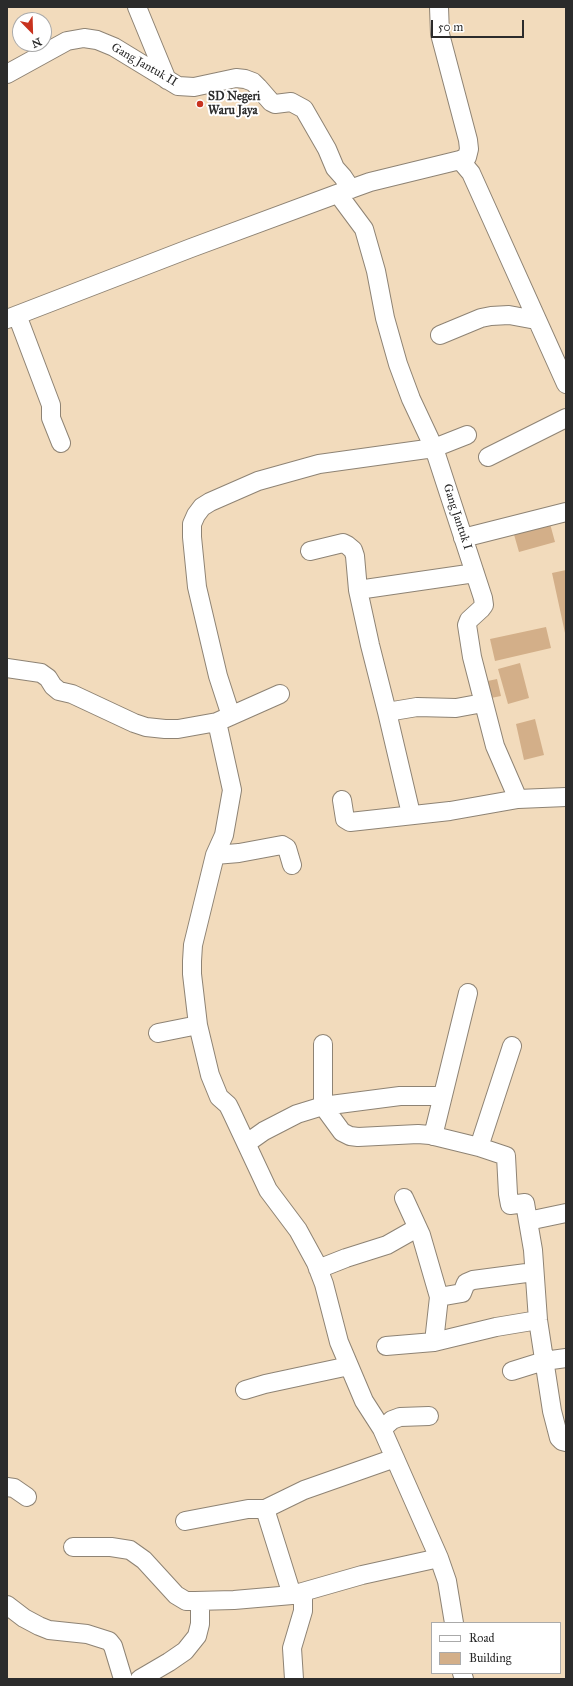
<!DOCTYPE html>
<style>
body{margin:0}
#map{position:relative;width:573px;height:1686px;overflow:hidden;background:#f2dbbc;font-family:"IM FELL Great Primer",serif}
canvas{display:block}
.frame{position:absolute;inset:0;border:8px solid #2b2b2b;pointer-events:none}
.legend{position:absolute;left:431px;top:1622px;width:130px;height:52px;box-sizing:border-box;background:#fff;border:1px solid #aaa;margin:0;padding:5px 7px;list-style:none;font-size:12px;color:#2b2b2b}
.legend li{display:flex;align-items:center;gap:8px;height:20px}
.legend b{width:20px;border:1px solid #aaa}
.north{position:absolute;left:12px;top:12px;width:40px;height:40px;box-sizing:border-box;background:#fff;border:1px solid #aaa;border-radius:50%;rotate:157deg;font-size:11px;font-weight:700;line-height:16px;text-align:center;color:#2b2b2b}
.north::after{content:'';display:block;margin:auto;width:14px;height:18px;background:#c8321e;clip-path:polygon(50% 0,100% 100%,50% 72%,0 100%)}
.scale{position:absolute;left:431px;top:20px;width:93px;height:18px;box-sizing:border-box;border:2px solid #2b2b2b;border-top:0;padding-left:5px;font-size:12px;line-height:14px;white-space:nowrap;color:#2b2b2b;-webkit-text-stroke:3px #fff;paint-order:stroke}
</style>
<div id="map">
<canvas width="573" height="1686"></canvas>
<div class="frame"></div>
<ul class="legend">
<li><b style="height:5px;background:#fff"></b>Road</li>
<li><b style="height:11px;background:#d3af89"></b>Building</li>
</ul>
<div class="north">N</div>
<div class="scale">50 m</div>
</div>
<script>
const context = document.querySelector('canvas').getContext('2d');
context.lineJoin = 'round';
function fillPath(path, color) { context.fillStyle = color; context.fill(path, 'evenodd'); }
const shape = rows => new Path2D(rows.map(r => 'M' + r).join(''));
function stroke(path, color, width, dash) { context.strokeStyle = color; context.lineWidth = width; context.lineCap = dash ? 'butt' : 'round'; context.setLineDash(dash || []); context.stroke(path); }
function label(font, color, halo, rows, align = 'center') {
  context.font = font + ' "IM FELL Great Primer",serif'; context.lineWidth = 4; context.setLineDash([]); context.textBaseline = 'middle'; context.strokeStyle = halo; context.fillStyle = color; for (const [text, x, y, turn = 0] of rows) {
    context.save(); context.translate(x, y); context.rotate((+turn || 0) * Math.PI / 180); context.textAlign = isNaN(turn) ? turn : align; if (halo) context.strokeText(text, 0, 0); context.fillText(text, 0, 0); context.restore();
  }
}
fillPath(shape([
 [549,520,555,542,519,552,513,531],
 [566,570,566,633,565,633,552,573],
 [546,627,551,648,495,661,490,639],
 [520,663,529,698,508,704,498,669],
 [497,679,501,696,486,699,483,682],
 [535,719,544,755,524,760,516,724]
]), '#d3af89');
const minor = shape([
 [137,7,167,80],
 [7,74,67,41,84,38,97,40,114,47,178,86,194,87,236,78,245,79,253,82,258,87,271,102,275,104,291,102,304,109,327,149,335,168,343,177,351,189],
 [460,160,471,173,566,384],
 [338,194,364,229,376,271,385,318,398,364,411,399,434,448,483,598,484,605,481,609,469,620,467,625,472,657,495,746,518,799,566,797],
 [17,315,51,405,51,418,61,443],
 [7,319,191,248,345,191,370,182,460,160,467,157,469,149,468,140,440,34,439,7],
 [440,335,481,318,491,316,509,315,536,320],
 [488,457,566,418],
 [463,538,566,512],
 [310,551,343,543,347,545,353,550,355,556,358,590,370,645,387,712],
 [358,590,475,573],
 [7,668,41,673,48,678,53,686,59,691,72,694,134,723,146,727,165,729,178,729,217,722,280,694],
 [231,716,218,676,197,587,192,537,192,524,196,515,202,507,210,502,258,481,319,464,434,448,467,435],
 [217,722,232,790,224,835,215,855,193,945,192,961,192,974,198,1025,210,1075,219,1097,228,1105,231,1111,268,1190,298,1230,316,1263,324,1284,339,1342,364,1401,382,1429,439,1558,447,1581,454,1623],
 [342,800,345,819,350,822,450,811,518,799],
 [411,814,387,712,417,707,456,708,483,703],
 [215,855,239,853,282,845,287,848,292,865],
 [158,1033,198,1025],
 [323,1044,323,1106,400,1096,442,1096],
 [433,1136,468,993],
 [247,1143,264,1131,297,1114,323,1106,342,1132,350,1136,358,1137,418,1134,430,1135,479,1147,512,1046],
 [479,1147,506,1156,508,1194,510,1205,525,1203,528,1221],
 [404,1198,421,1235,439,1297,434,1342],
 [566,1213,528,1221,533,1250,538,1320,552,1411,559,1438,562,1441,566,1442],
 [318,1269,346,1258,387,1245,417,1228],
 [439,1297,462,1293,466,1283,473,1280,534,1272],
 [386,1346,434,1342,496,1327,538,1320],
 [512,1371,544,1361,566,1358],
 [245,1390,265,1384,349,1366],
 [382,1429,392,1420,400,1417,429,1416],
 [7,1487,14,1488,27,1497],
 [185,1521,248,1509,265,1509],
 [73,1547,111,1547,130,1550,144,1560,176,1595,186,1601,195,1601,234,1600,292,1595,362,1575,439,1558],
 [292,1595,265,1509,304,1490,395,1458],
 [7,1605,24,1618,39,1626,49,1630,87,1634,109,1641,113,1646,123,1679],
 [462,1673,464,1679],
 [140,1679,169,1662,185,1651,197,1636,200,1624,200,1601],
 [294,1679,292,1648,303,1611,303,1592]
]);
stroke(minor, '#8e8374', 20);
stroke(minor, '#fff', 18);
for (const [x, y, r, color] of [
 [200,104,4,"#c8321e"]
]) { const dot = new Path2D(); dot.arc(x, y, r, 0, 2 * Math.PI); context.fillStyle = color; context.fill(dot); stroke(dot, '#fff', 1.5); }
label('12px', '#2b2b2b', '#fff', [
 ["Gang Jantuk II",144,65,30],
 ["Gang Jantuk I",457,517,72]
]);
label('bold 12px', '#2b2b2b', '#fff', [
 ["SD Negeri",208,97],
 ["Waru Jaya",208,111]
], 'left');
</script>
